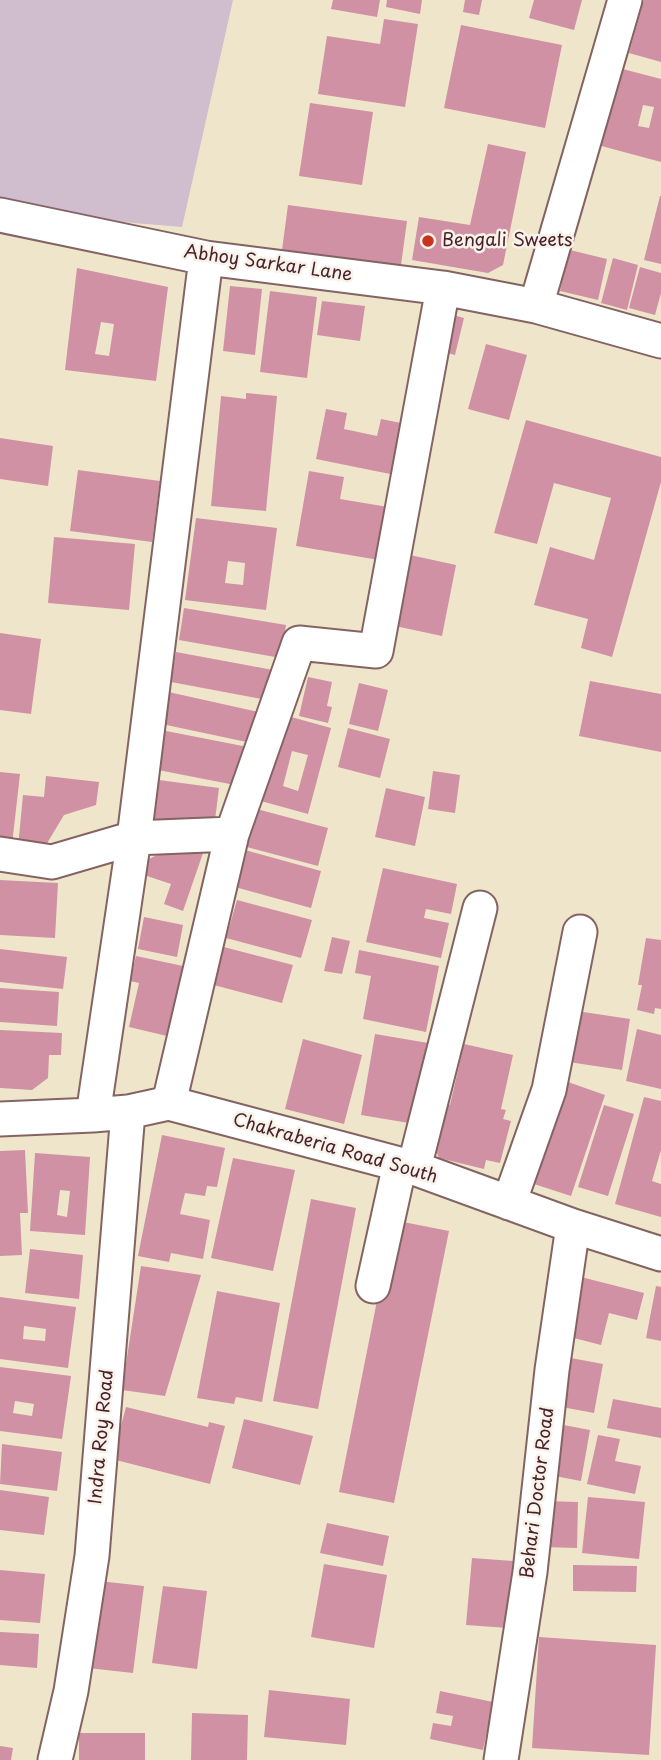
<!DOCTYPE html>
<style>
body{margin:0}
canvas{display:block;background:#efe5ca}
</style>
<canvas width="661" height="1760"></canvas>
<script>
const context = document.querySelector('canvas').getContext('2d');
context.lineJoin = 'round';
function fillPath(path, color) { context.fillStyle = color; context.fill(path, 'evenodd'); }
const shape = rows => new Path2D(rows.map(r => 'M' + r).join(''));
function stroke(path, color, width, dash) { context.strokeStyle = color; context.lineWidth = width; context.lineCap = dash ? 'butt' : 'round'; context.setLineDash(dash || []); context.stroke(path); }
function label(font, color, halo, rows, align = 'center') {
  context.font = font + ' "Playpen Sans",sans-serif'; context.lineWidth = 5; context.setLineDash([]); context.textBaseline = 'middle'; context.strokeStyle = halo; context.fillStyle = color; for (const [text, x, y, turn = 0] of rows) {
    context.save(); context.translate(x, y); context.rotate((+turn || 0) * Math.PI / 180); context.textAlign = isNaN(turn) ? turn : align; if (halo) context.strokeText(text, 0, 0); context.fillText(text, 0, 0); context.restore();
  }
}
fillPath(shape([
 [0,0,233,0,182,227,122,222,0,198]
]), '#d0bdcd');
fillPath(shape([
 [333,0,380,0,377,17,331,9],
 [387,0,422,0,420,14,386,7],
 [465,0,482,0,479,15,463,12],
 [534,0,582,0,574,30,529,18],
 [644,0,661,0,661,62,629,53],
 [384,19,418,24,405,107,318,94,327,36,380,44],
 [461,25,562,45,545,128,444,108],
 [615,67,661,79,661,162,594,144],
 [643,105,654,107,649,128,638,126],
 [310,103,373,112,362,185,299,176],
 [488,144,526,152,503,265,488,273,412,260,419,217,470,225],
 [660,196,661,196,661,264,644,260],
 [288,205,407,221,401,265,282,250],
 [570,250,607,259,598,300,560,291],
 [613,258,638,265,627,310,601,303],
 [640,267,661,273,661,293,655,315,629,308],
 [77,268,168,287,156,381,65,370],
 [101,322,114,324,109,356,95,354],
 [230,286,262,289,255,355,223,351],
 [270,291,317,297,307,378,260,372],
 [322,301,365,306,360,341,317,335],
 [446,313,464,318,455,355,437,350],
 [486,344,527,355,509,420,468,409],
 [246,393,277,396,266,511,211,506,221,396,246,399],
 [326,409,347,413,344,429,377,436,381,419,411,425,400,476,316,459],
 [526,420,661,457,661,482,612,657,581,648,588,619,534,605,550,547,594,560,611,498,554,483,537,544,494,533],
 [0,438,53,446,48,486,0,479],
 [78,470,160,481,152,542,70,531],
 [309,471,344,477,340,499,388,507,379,560,296,546],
 [196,518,277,528,266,610,185,600],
 [228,561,245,563,243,585,225,583],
 [54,537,135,544,129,610,48,603],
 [410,555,456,565,442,636,395,626],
 [184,608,286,625,281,658,179,640],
 [0,633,41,639,31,714,0,710],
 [176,652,273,670,267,700,171,682],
 [308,677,332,682,327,706,332,707,328,723,299,716],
 [590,681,661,694,661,752,579,736],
 [359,683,388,690,378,731,349,724],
 [164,691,263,713,256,744,157,723],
 [284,715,331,728,308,814,261,801],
 [292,751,308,755,298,791,283,786],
 [348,728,390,739,380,778,338,767],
 [161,730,253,748,245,787,153,769],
 [433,771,460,775,455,813,428,809],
 [0,772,20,774,12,845,0,844],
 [46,776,99,782,96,805,64,815,43,850,18,847,23,795,44,797],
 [159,780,219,788,214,828,154,820],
 [386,788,425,797,415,846,375,837],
 [253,808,328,828,318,866,243,846],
 [177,845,203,853,183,911,164,904,171,884,141,874,145,861],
 [245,850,321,871,311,908,235,887],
 [383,868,457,884,451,914,426,909,424,918,449,923,441,958,366,942],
 [0,880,58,883,55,938,0,935],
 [237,900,312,920,301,958,226,938],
 [144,917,183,925,177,957,138,949],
 [332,937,350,941,342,974,324,971],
 [646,938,661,940,661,1009,655,1008,654,1014,637,1010,642,985,638,985],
 [216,945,293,965,282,1003,206,983],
 [0,949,67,957,63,989,0,982],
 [359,950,439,966,426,1032,363,1019,371,976,355,973],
 [136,956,183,966,167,1036,129,1027,139,983,130,981],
 [0,988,59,992,57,1026,0,1022],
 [570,1010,630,1019,622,1070,562,1061],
 [637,1029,661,1035,661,1089,626,1081],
 [0,1030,62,1033,61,1055,49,1055,48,1078,32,1090,0,1088],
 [375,1034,434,1044,421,1125,361,1115],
 [303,1039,362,1055,344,1124,285,1109],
 [464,1044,513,1055,501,1109,506,1110,503,1119,511,1121,500,1163,486,1160,484,1169,439,1158,433,1144,443,1103,450,1105],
 [568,1082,605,1095,571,1196,534,1184],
 [644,1097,661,1101,661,1150,652,1181,661,1184,661,1217,615,1204],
 [604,1105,634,1114,608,1196,578,1187],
 [162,1135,225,1148,217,1187,207,1186,205,1196,185,1193,180,1214,210,1220,203,1259,171,1253,169,1262,138,1256],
 [25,1150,28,1213,20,1213,22,1255,0,1256,0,1151],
 [35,1153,90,1157,85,1235,30,1231],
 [60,1190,70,1191,67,1217,57,1215],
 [233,1158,295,1170,273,1271,211,1258],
 [311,1199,356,1208,318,1409,273,1401],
 [393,1220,449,1231,394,1503,339,1492],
 [30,1249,83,1255,79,1299,25,1293],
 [141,1266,201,1275,165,1396,122,1390],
 [581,1277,644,1293,637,1320,609,1313,601,1345,566,1336],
 [656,1286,661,1287,661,1341,646,1338],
 [217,1291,280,1303,262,1402,236,1397,234,1404,197,1398],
 [0,1297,76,1307,68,1368,0,1359],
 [24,1326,46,1329,45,1341,23,1339],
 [560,1356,603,1364,594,1413,551,1405],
 [0,1367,71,1376,62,1439,0,1431],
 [15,1401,34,1404,32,1416,13,1413],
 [613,1399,661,1408,661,1438,607,1428],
 [126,1407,208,1427,209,1422,225,1426,210,1484,112,1459],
 [244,1419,313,1436,300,1485,232,1468],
 [553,1423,590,1430,581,1481,544,1474],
 [598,1435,620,1439,615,1461,641,1466,635,1494,587,1484],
 [2,1444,62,1452,57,1491,0,1484],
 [0,1490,49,1497,44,1535,0,1530],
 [588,1497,645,1502,639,1559,582,1553],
 [544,1501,578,1502,577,1548,543,1547],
 [327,1523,389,1536,383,1566,320,1553],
 [472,1558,513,1561,508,1628,466,1625],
 [324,1564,387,1575,374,1648,311,1637],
 [573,1565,637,1566,636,1592,573,1591],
 [0,1570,45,1574,40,1623,0,1620],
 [99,1581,144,1586,133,1673,88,1668],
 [163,1586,207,1591,197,1669,152,1663],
 [0,1632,39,1634,37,1668,0,1665],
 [539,1637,656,1645,649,1755,532,1748],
 [269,1690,350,1699,346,1745,264,1737],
 [440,1691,493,1702,483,1750,430,1739,433,1723,451,1726,453,1716,436,1713],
 [192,1713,248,1715,247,1760,191,1760],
 [79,1733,145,1733,145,1760,79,1760],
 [0,1746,13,1748,11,1760,0,1760]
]), '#d091a5');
const minor = shape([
 [0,215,206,258,443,288,536,306,661,341],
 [536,306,625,0],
 [0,854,52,862,134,838,232,834],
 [169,1103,232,834,299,643,376,651,443,288],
 [93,1115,134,838,206,258],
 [0,1119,93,1115,128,1112,169,1103,414,1168,573,1226,661,1254],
 [414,1168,480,908],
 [509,1203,549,1090,580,932],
 [373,1286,400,1164],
 [55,1760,71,1691,92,1556,128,1112],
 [501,1760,530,1572,552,1370,573,1226]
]);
stroke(minor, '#846463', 37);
stroke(minor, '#fff', 33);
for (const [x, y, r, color] of [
 [428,241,7,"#c8321e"]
]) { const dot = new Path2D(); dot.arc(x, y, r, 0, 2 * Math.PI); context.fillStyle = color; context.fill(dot); stroke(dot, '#f7f3e8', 2.5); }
label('18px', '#4a1f2b', '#f7f3e8', [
 ["Bengali Sweets",442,241]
], 'left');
label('18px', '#4a1f2b', '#f7f3e8', [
 ["Abhoy Sarkar Lane",268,264,8],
 ["Chakraberia Road South",335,1149,16],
 ["Indra Roy Road",102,1437,-85],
 ["Behari Doctor Road",538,1493,-83]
]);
</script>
